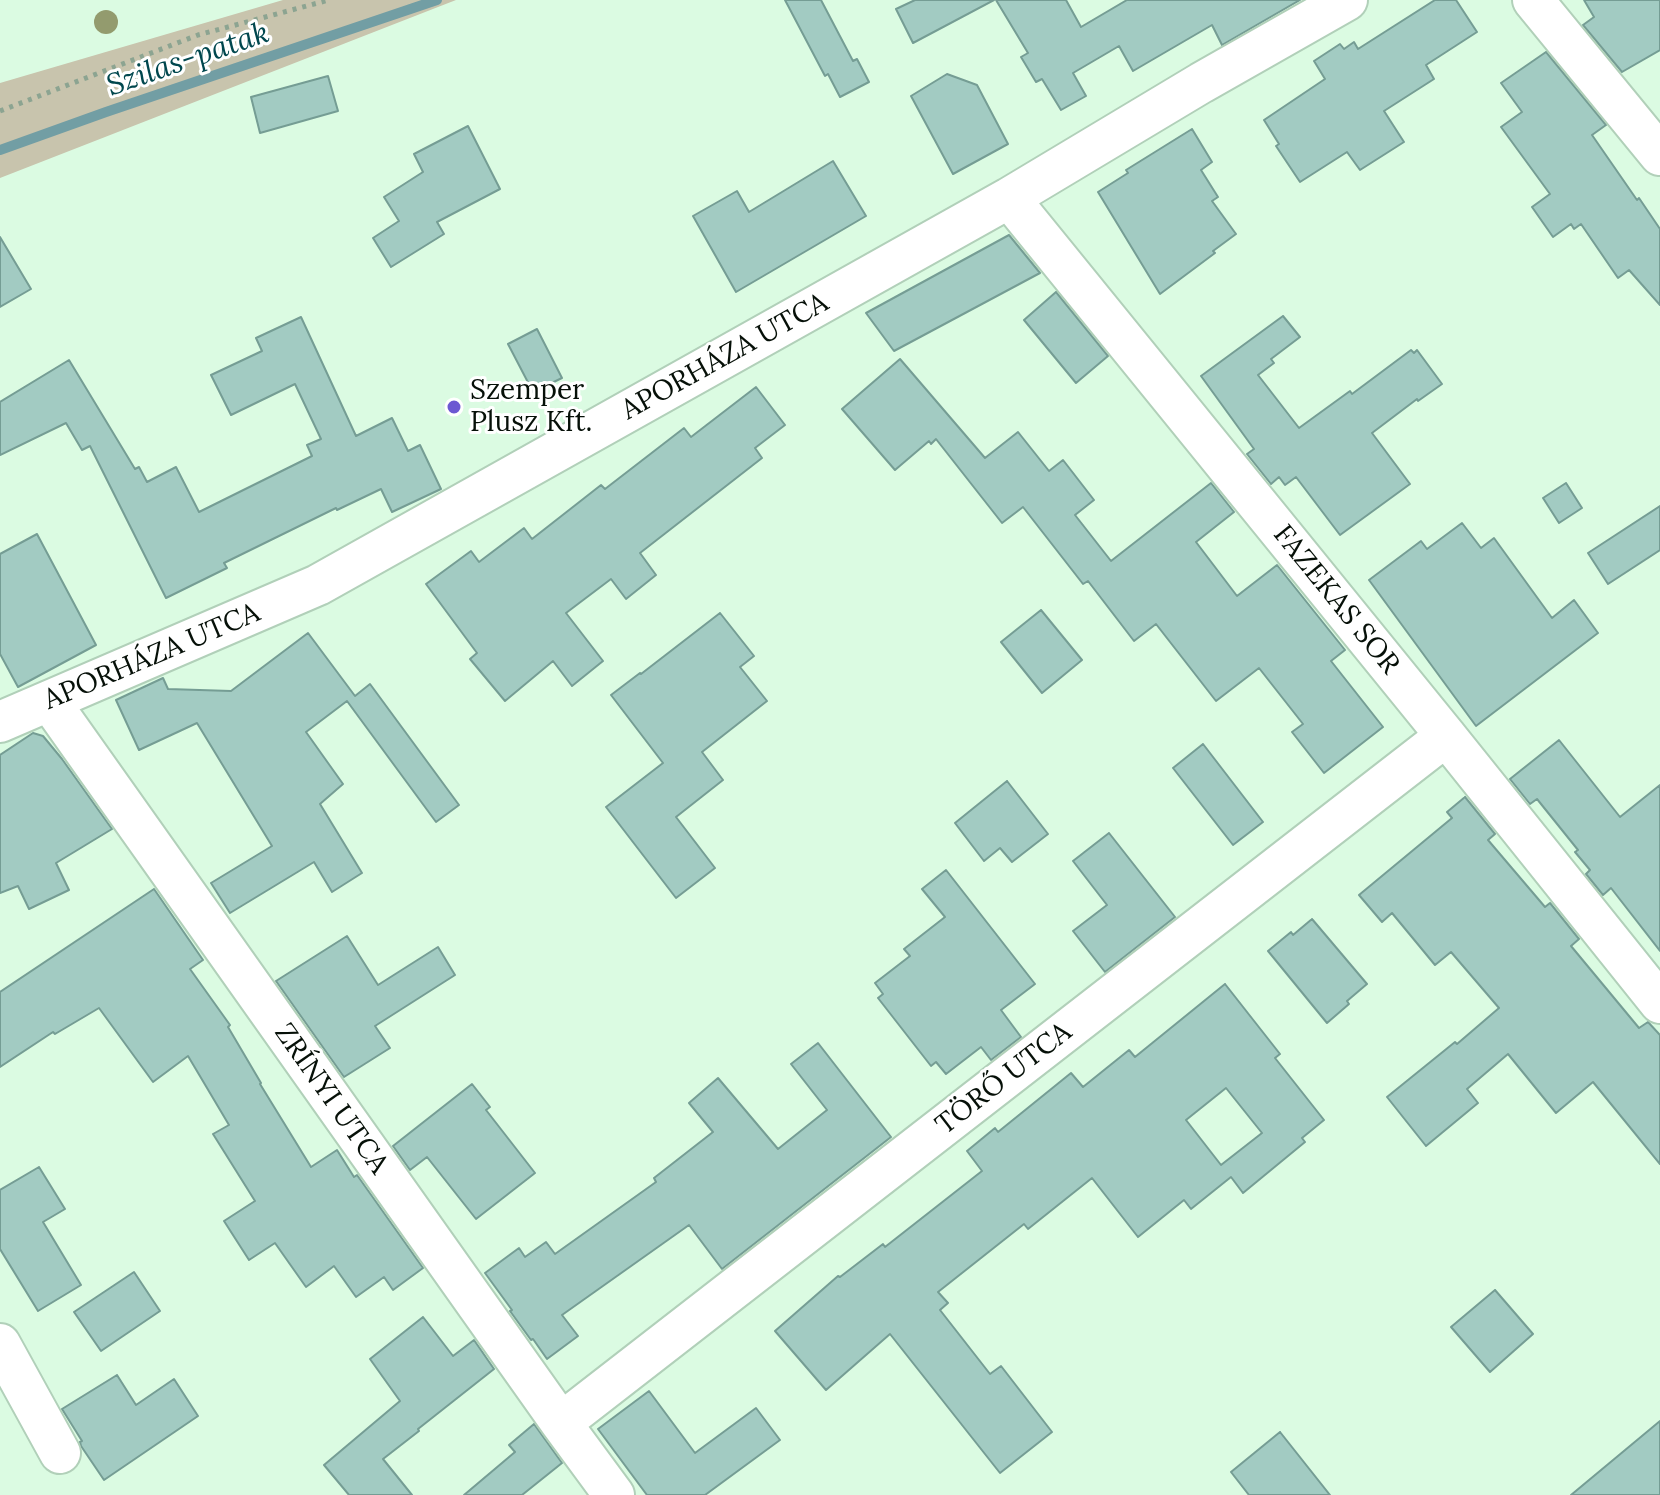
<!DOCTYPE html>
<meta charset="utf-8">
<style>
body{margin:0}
canvas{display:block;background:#dbfbe2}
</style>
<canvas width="1660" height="1495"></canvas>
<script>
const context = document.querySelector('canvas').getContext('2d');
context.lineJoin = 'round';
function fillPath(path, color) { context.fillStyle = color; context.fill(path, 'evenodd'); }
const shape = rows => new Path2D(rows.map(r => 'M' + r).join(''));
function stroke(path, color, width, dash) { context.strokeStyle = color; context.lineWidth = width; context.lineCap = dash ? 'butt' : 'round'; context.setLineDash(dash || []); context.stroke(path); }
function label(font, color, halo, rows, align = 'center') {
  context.font = font + ' Lora,serif'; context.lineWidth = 6; context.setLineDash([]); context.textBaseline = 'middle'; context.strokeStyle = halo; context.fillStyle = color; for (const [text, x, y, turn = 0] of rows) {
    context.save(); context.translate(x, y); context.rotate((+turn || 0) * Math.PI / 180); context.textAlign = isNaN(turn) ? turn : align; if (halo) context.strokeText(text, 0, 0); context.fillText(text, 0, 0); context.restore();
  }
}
fillPath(shape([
 [283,0,456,0,0,178,0,83]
]), '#c8c4ad');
stroke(shape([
 [0,150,106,112,437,0]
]), '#729ea4', 10);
const building = shape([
 [785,0,821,0,853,61,857,59,869,82,840,97,828,74,825,76,785,0],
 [915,0,994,0,913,43,896,9,915,0],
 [996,0,1066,0,1081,27,1127,0,1300,0,1222,45,1212,25,1133,71,1119,46,1073,73,1086,96,1061,110,1042,79,1036,82,1021,57,1028,53,996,0],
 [1435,0,1456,0,1477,32,1426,65,1434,79,1384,111,1404,142,1360,170,1347,152,1300,182,1276,146,1279,144,1264,120,1325,79,1314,61,1340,44,1344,49,1354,42,1358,49,1435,0],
 [1584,0,1660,0,1660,50,1622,72,1583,25,1594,17,1584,0],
 [1546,52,1606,125,1592,135,1637,200,1639,198,1660,229,1660,305,1629,270,1618,278,1581,224,1574,229,1571,224,1553,237,1532,207,1550,194,1501,127,1522,112,1501,83,1546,52],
 [947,74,977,85,1008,144,953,174,911,96,947,74],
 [328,76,338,111,260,133,251,97,328,76],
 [468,126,500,189,437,222,444,234,391,267,373,238,399,221,384,197,423,172,414,154,468,126],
 [1192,129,1212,162,1201,170,1218,197,1212,201,1236,234,1213,251,1215,253,1160,294,1098,192,1128,173,1126,170,1192,129],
 [833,161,866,216,736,292,693,216,737,191,749,212,833,161],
 [1009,235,1040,273,894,351,866,313,1009,235],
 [0,237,31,289,0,307,0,237],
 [1056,292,1108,356,1076,383,1024,320,1056,292],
 [1283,316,1300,337,1271,359,1274,363,1258,375,1299,428,1350,391,1352,394,1411,350,1414,353,1417,350,1442,384,1418,401,1417,399,1372,433,1410,484,1340,535,1296,477,1285,485,1279,477,1271,484,1247,454,1254,449,1201,376,1283,316],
 [301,317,356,436,392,418,408,451,420,445,441,489,392,512,381,489,337,510,336,508,224,563,227,568,166,598,90,446,82,450,66,423,0,455,0,402,69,360,135,469,139,467,147,482,176,467,199,512,312,456,307,445,321,439,295,384,231,415,211,375,262,351,256,338,301,317],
 [537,329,562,378,533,392,508,344,537,329],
 [900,359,985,458,1018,432,1049,471,1063,460,1094,500,1075,515,1111,561,1211,483,1234,512,1196,542,1237,596,1277,565,1345,650,1331,661,1383,727,1324,773,1292,732,1303,724,1259,668,1216,701,1156,624,1134,641,1088,581,1083,584,1023,507,1002,523,936,439,931,444,929,441,895,470,842,409,900,359],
 [756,387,785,425,755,448,762,458,640,553,656,575,626,599,611,579,566,613,603,661,572,686,553,661,505,701,470,659,477,653,426,584,471,551,479,562,524,528,532,539,601,485,605,489,684,428,691,437,756,387],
 [1566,483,1582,508,1559,523,1543,498,1566,483],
 [1660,506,1660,550,1608,584,1588,553,1660,506],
 [1462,523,1481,548,1494,538,1552,618,1574,600,1598,633,1476,726,1369,580,1421,541,1427,549,1462,523],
 [37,534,96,645,18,687,0,654,0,554,37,534],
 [1041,610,1082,660,1042,693,1001,642,1041,610],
 [720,613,754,656,740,667,767,701,702,752,723,780,676,817,715,868,676,898,606,807,663,763,611,695,640,673,641,674,720,613],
 [308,633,355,696,370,684,459,805,436,822,347,701,306,732,343,784,320,804,362,873,332,892,314,862,230,913,211,883,272,846,197,723,139,750,116,700,163,678,168,689,231,691,308,633],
 [33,733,43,736,62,759,112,829,56,863,69,890,29,909,18,886,0,893,0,755,33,733],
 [1559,740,1620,817,1660,785,1660,951,1611,888,1603,895,1586,874,1590,870,1575,852,1578,850,1537,799,1530,804,1510,779,1559,740],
 [1203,744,1263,822,1233,845,1173,768,1203,744],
 [1007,781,1048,834,1012,862,1000,848,984,861,955,823,1007,781],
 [1465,797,1495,834,1488,840,1545,907,1550,903,1579,939,1571,946,1639,1028,1648,1022,1660,1035,1660,1164,1593,1082,1556,1113,1508,1054,1467,1089,1478,1103,1426,1146,1387,1097,1455,1042,1457,1044,1499,1008,1451,952,1435,965,1392,913,1382,922,1359,895,1452,818,1447,812,1465,797],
 [1109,833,1175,917,1105,972,1073,931,1107,905,1073,861,1109,833],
 [946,870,1035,984,1001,1010,1021,1037,991,1060,981,1047,946,1074,936,1062,931,1066,878,998,883,994,875,983,910,956,904,949,945,917,922,889,946,870],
 [154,889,203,960,190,969,230,1025,228,1027,261,1083,260,1084,311,1167,337,1150,354,1177,357,1175,423,1268,393,1290,384,1277,356,1297,334,1266,306,1287,275,1243,249,1260,224,1221,255,1201,213,1134,229,1125,188,1056,153,1082,99,1008,55,1034,53,1032,0,1067,0,992,154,889],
 [1312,919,1367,984,1347,1001,1349,1004,1327,1023,1268,951,1291,932,1293,935,1312,919],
 [347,936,378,985,438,947,455,975,375,1026,390,1048,344,1077,276,981,347,936],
 [1225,984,1280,1054,1275,1058,1324,1120,1302,1138,1305,1142,1243,1193,1231,1177,1191,1209,1184,1200,1138,1237,1092,1178,1028,1229,1024,1224,938,1292,948,1303,940,1310,990,1374,1001,1366,1052,1432,1000,1473,890,1334,826,1390,775,1331,838,1276,840,1277,883,1244,885,1247,982,1171,967,1151,995,1128,998,1132,1071,1073,1083,1087,1129,1050,1135,1057,1225,984],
 [1226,1088,1262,1133,1221,1165,1186,1120,1226,1088],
 [818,1043,891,1137,722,1269,689,1225,562,1315,578,1336,547,1359,533,1339,531,1340,510,1311,512,1310,485,1273,519,1248,525,1257,546,1242,555,1254,656,1182,654,1178,713,1132,689,1103,718,1078,778,1149,827,1110,791,1064,818,1043],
 [472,1084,490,1107,486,1110,535,1173,476,1219,427,1157,410,1170,393,1146,472,1084],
 [39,1167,65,1209,43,1222,81,1285,38,1311,0,1249,0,1190,39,1167],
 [134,1272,160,1311,101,1351,74,1312,134,1272],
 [1495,1290,1533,1334,1490,1372,1451,1327,1495,1290],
 [423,1317,453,1356,474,1340,494,1369,418,1429,419,1431,383,1459,412,1495,349,1495,324,1465,400,1401,370,1359,423,1317],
 [117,1375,136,1405,174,1379,198,1416,104,1480,81,1446,80,1442,82,1441,62,1409,117,1375],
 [649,1391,695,1453,756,1408,780,1440,705,1495,647,1495,598,1429,649,1391],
 [1660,1421,1660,1495,1571,1495,1660,1421],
 [534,1424,562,1463,522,1495,464,1495,515,1452,509,1445,534,1424],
 [1280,1432,1330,1495,1249,1495,1231,1472,1280,1432]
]);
fillPath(building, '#a2cbc2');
stroke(building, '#759d94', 2);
const street = shape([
 [1533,0,1660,155],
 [1009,198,1446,736,1660,1003],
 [50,702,561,1423,614,1495],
 [0,722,318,585,1009,198,1201,83,1347,0],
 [0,1344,60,1453],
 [561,1423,1446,736]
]);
stroke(street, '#b1d0b9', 44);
stroke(shape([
 [0,111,198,35,329,0]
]), '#8ca491', 5, [4, 6]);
stroke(street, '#fff', 40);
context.fillStyle = '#939b6e';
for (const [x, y] of [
 [106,22]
]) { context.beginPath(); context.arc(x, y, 12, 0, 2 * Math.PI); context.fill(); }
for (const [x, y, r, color] of [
 [454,407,8,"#6c58d2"]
]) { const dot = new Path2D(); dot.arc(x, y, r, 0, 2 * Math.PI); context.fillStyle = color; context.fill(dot); stroke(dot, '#fff', 3); }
label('28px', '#061008', '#fff', [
 ["APORHÁZA UTCA",725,357,-29],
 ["FAZEKAS SOR",1336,600,51],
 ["APORHÁZA UTCA",152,657,-23],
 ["TÖRŐ UTCA",1004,1079,-38],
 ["ZRÍNYI UTCA",331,1099,55]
]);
label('28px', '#061008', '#fff', [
 ["Szemper",470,391],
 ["Plusz Kft.",470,423]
], 'left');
label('italic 30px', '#00474e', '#fff', [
 ["Szilas-patak",188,60,-19]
]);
</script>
